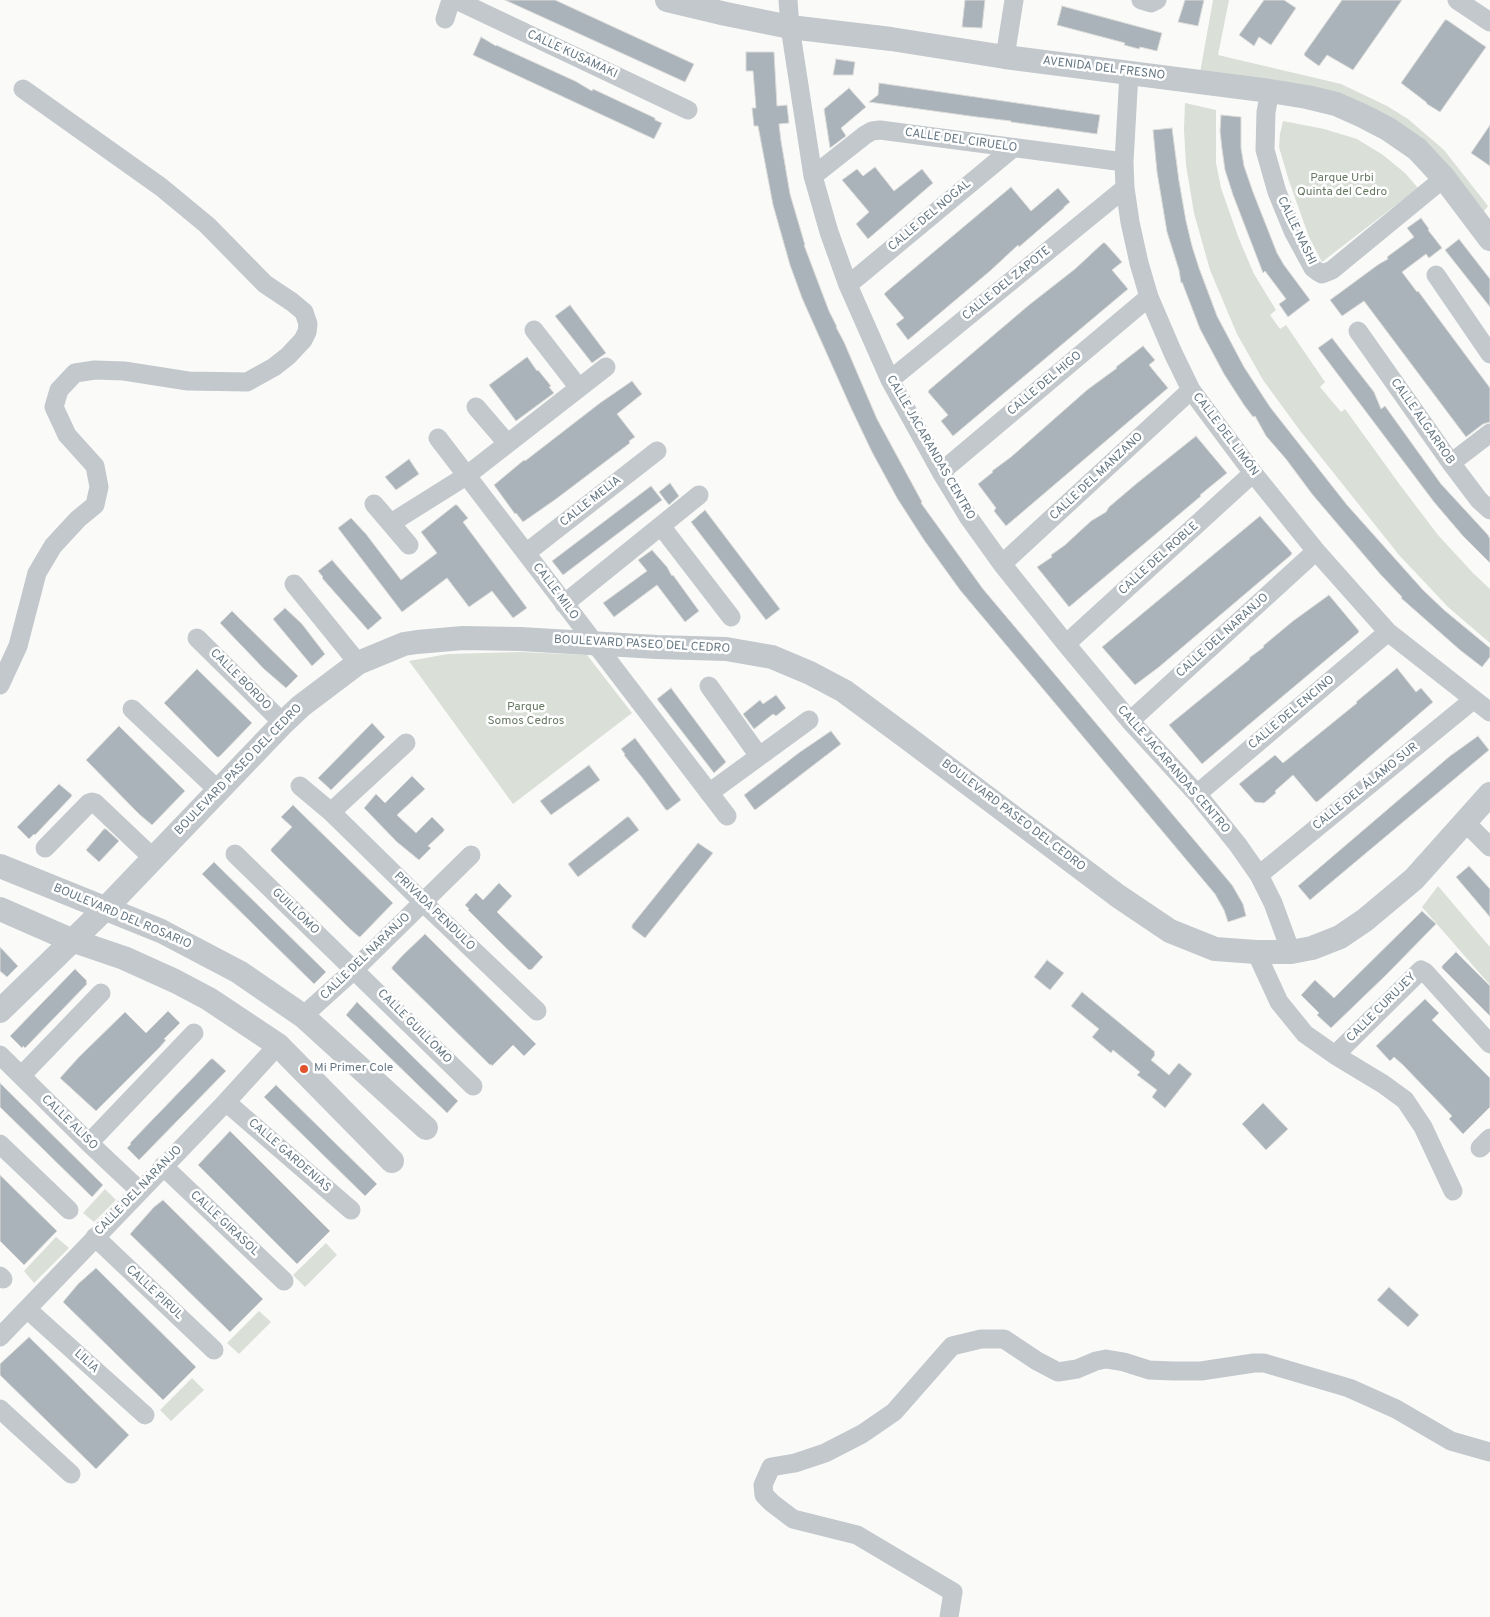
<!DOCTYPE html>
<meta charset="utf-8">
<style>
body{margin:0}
canvas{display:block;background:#fafaf8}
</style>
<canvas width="1490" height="1617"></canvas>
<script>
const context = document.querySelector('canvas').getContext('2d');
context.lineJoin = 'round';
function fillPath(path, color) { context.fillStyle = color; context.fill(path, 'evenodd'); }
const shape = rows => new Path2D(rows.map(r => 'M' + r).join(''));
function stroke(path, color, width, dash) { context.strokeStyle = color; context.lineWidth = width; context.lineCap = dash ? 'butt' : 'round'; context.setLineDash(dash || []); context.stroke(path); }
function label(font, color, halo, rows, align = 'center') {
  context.font = font + ' Overpass,sans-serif'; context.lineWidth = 5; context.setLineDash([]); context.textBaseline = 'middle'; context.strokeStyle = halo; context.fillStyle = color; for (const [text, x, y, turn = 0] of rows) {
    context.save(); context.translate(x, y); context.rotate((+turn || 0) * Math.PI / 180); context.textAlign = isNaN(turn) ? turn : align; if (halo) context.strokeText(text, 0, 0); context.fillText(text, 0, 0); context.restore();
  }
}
fillPath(shape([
 [1213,0,1229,0,1218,55,1341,84,1387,106,1408,119,1444,150,1488,206,1484,211,1465,187,1425,143,1200,73],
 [1185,103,1216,110,1216,163,1221,188,1239,239,1254,274,1276,310,1270,315,1280,329,1286,325,1325,382,1320,387,1341,412,1345,409,1400,485,1438,535,1473,573,1490,589,1490,643,1448,607,1399,555,1301,432,1263,380,1237,334,1210,270,1194,213,1186,165,1184,129],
 [1283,121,1324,129,1357,139,1383,155,1405,173,1418,188,1322,262,1309,237,1289,181,1279,147,1280,134],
 [520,652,587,655,632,713,513,804,409,661,448,654],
 [1438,886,1490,947,1490,985,1422,907],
 [105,1189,116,1200,94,1222,83,1213],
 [56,1237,69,1248,34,1283,24,1271],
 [326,1243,337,1255,305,1287,293,1275],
 [259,1311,271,1322,239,1354,227,1343],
 [192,1378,204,1390,171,1421,160,1410]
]), '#dadfd7');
const building = shape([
 [505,0,555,0,694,64,685,82,505,0],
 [965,0,985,0,982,28,962,27,965,0],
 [1185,0,1204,0,1198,26,1178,22,1185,0],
 [1264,0,1284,0,1296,8,1271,45,1259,37,1254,46,1239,35,1264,0],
 [1342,0,1402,0,1353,70,1327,55,1319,66,1305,56,1304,54,1342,0],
 [1062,6,1162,33,1157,51,1140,47,1139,49,1124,45,1125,43,1057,25,1062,6],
 [1445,20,1447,20,1486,47,1440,112,1427,104,1426,102,1401,83,1445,20],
 [481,37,496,46,496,45,575,81,592,91,593,89,655,118,655,120,662,123,654,139,473,55,481,37],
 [746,52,774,52,777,106,787,105,789,123,779,124,781,141,790,194,805,245,804,245,829,311,837,327,836,327,844,342,877,419,922,502,921,503,983,589,1232,885,1243,904,1246,916,1228,922,1224,910,1215,894,960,590,924,540,897,498,872,452,851,408,802,298,790,265,773,205,758,126,754,126,752,108,756,108,753,71,746,71,746,52],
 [836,59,855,62,853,75,833,75,836,59],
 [879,83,1100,115,1097,134,1011,122,1011,121,977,117,869,102,878,95,879,83],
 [849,88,866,107,841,128,846,136,830,148,824,109,849,88],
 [1221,115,1241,117,1241,148,1244,166,1253,192,1277,253,1284,265,1310,300,1288,317,1279,304,1286,299,1265,271,1263,273,1233,195,1225,170,1222,149,1220,131,1221,115],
 [1490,125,1490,166,1471,153,1490,125],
 [1172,128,1179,181,1186,221,1192,246,1199,268,1217,316,1244,367,1270,407,1347,505,1423,590,1444,610,1490,648,1490,657,1482,667,1460,650,1401,598,1402,597,1381,575,1312,494,1286,459,1266,436,1255,416,1253,417,1244,405,1224,374,1200,329,1182,282,1181,283,1179,270,1167,232,1157,172,1153,130,1172,128],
 [875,167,894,191,922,169,933,183,868,239,856,224,869,212,842,180,857,169,863,176,875,167],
 [1011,187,1031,211,1058,188,1070,202,1064,207,1064,208,1019,247,1018,245,990,271,908,340,896,324,904,318,884,294,886,292,1011,187],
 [1421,218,1429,229,1428,230,1442,248,1429,258,1426,254,1402,272,1417,292,1418,291,1490,388,1490,422,1483,424,1466,437,1364,301,1342,316,1330,300,1379,264,1388,259,1387,257,1414,237,1407,228,1421,218],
 [1459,239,1490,279,1490,307,1445,250,1459,239],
 [1103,243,1105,243,1122,262,1112,270,1128,289,953,436,941,421,948,415,928,392,929,390,1029,305,1075,269,1103,243],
 [570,305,606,353,592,363,555,316,570,305],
 [1332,338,1374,392,1381,409,1385,406,1441,484,1488,535,1490,539,1490,563,1463,536,1434,502,1318,348,1332,338],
 [1143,346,1155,360,1149,365,1168,388,1006,526,994,511,996,508,978,484,993,472,992,471,1011,457,1087,390,1117,368,1116,367,1143,346],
 [527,357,528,358,537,371,538,370,551,386,549,387,554,393,516,421,489,385,527,357],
 [632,381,642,394,617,414,635,437,629,441,630,443,556,499,523,522,516,513,515,514,494,485,524,460,525,461,600,403,632,381],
 [1196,436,1227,473,1200,495,1201,496,1069,607,1037,567,1052,557,1051,555,1065,545,1091,521,1106,512,1109,507,1136,484,1196,436],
 [409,459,419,474,396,490,385,477,409,459],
 [670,483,679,496,669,505,659,492,670,483],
 [651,486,662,500,563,575,552,561,651,486],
 [455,505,457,505,468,518,463,522,527,608,513,618,492,591,469,607,447,578,402,612,338,528,351,518,366,534,401,580,437,553,421,532,455,505],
 [705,510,780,609,766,620,691,522,705,510],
 [1260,516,1292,553,1291,555,1159,667,1135,685,1102,647,1260,516],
 [652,550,667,567,672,576,673,575,699,611,685,622,657,585,614,617,603,603,647,571,638,560,652,550],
 [332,560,382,618,368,630,322,578,323,577,318,571,332,560],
 [1329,595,1359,631,1358,633,1202,764,1169,725,1250,659,1249,658,1264,647,1263,646,1293,621,1329,595],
 [285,608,302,624,325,654,312,666,273,619,285,608],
 [232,611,298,676,286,688,264,669,220,623,232,611],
 [1397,668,1416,692,1421,688,1433,702,1317,802,1315,801,1293,775,1275,791,1276,793,1264,803,1255,802,1239,784,1275,755,1283,763,1357,703,1356,702,1397,668],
 [197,669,252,723,219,757,217,757,164,703,197,669],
 [671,688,726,762,714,773,657,699,671,688],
 [776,695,786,708,776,716,773,714,754,729,743,714,760,700,763,704,776,695],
 [372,723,385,737,331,790,318,778,372,723],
 [119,726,185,791,152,825,139,814,86,760,119,726],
 [831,731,841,744,755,810,754,809,744,795,800,752,831,731],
 [1478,736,1489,750,1310,900,1298,886,1450,756,1478,736],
 [635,738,681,800,668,810,666,810,644,780,624,755,625,754,621,749,635,738],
 [589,765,600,780,551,815,540,801,589,765],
 [412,776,425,789,397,815,416,833,432,817,444,829,444,831,428,846,431,848,419,860,397,842,364,808,376,794,385,803,412,776],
 [59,784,72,795,71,797,35,835,34,834,29,839,17,827,59,784],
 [293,805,393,903,360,937,358,936,349,928,271,851,271,849,292,827,281,817,293,805],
 [627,817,629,817,639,830,578,877,568,864,627,817],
 [104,829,106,829,119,841,99,862,86,850,104,829],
 [698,843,713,853,645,938,632,928,632,925,698,843],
 [214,862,326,972,314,984,202,874,214,862],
 [1469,866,1490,889,1490,917,1456,877,1469,866],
 [499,883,512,896,497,912,543,957,531,970,530,969,529,970,502,944,468,910,469,909,465,905,476,893,483,900,499,883],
 [1422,911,1436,924,1386,975,1331,1028,1317,1015,1319,1013,1301,995,1302,994,1315,980,1334,998,1422,911],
 [425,934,536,1044,524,1056,513,1045,492,1066,491,1064,490,1065,392,969,392,967,403,955,425,934],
 [0,947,18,966,7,977,0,971,0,947],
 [1456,952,1490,986,1490,1016,1442,968,1442,966,1456,952],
 [1047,960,1064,973,1050,990,1034,977,1047,960],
 [75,969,87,981,86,982,87,984,25,1048,23,1046,22,1048,10,1036,75,969],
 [1082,992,1155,1052,1154,1053,1155,1055,1151,1060,1169,1075,1179,1063,1192,1074,1165,1108,1152,1097,1157,1090,1137,1075,1140,1072,1113,1050,1111,1053,1092,1037,1099,1029,1071,1006,1082,992],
 [1425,999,1439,1013,1432,1020,1490,1078,1490,1107,1463,1134,1449,1119,1452,1116,1403,1065,1394,1057,1390,1061,1376,1046,1425,999],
 [357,1002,458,1101,447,1113,346,1015,357,1002],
 [168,1011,180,1023,164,1039,166,1040,159,1048,96,1111,60,1078,79,1057,125,1012,146,1033,168,1011],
 [211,1059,213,1059,226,1071,139,1160,127,1148,131,1144,130,1143,211,1059],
 [0,1083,103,1185,92,1197,0,1107,0,1083],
 [276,1085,377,1184,365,1196,264,1097,276,1085],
 [1263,1103,1288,1129,1266,1150,1242,1124,1263,1103],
 [230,1131,330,1231,297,1264,198,1165,230,1131],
 [0,1175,57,1231,24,1265,0,1241,0,1175],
 [163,1200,263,1299,230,1332,130,1234,154,1207,163,1200],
 [96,1268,196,1367,163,1400,63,1302,78,1284,96,1268],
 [1389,1287,1419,1315,1408,1327,1377,1300,1389,1287],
 [29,1337,129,1435,96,1469,0,1375,0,1364,29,1337]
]);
fillPath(building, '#aab3b9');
stroke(building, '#dcdcda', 1);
stroke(shape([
 [456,0,688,110],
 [788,0,790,27,813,176,829,232,848,285,890,380,941,472,969,518,1002,564,1066,644,1130,721,1197,794,1238,845,1259,875,1273,903,1291,952],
 [1141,0,1151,3,1157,0],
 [1457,0,1490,22],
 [445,19,451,0],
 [1005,57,1014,0],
 [1129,73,1124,162,1125,188,1130,222,1139,263,1149,297,1173,353,1191,390,1253,473,1316,551,1388,632,1490,712],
 [1270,91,1266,112,1265,150,1277,192,1293,231,1313,268,1317,271,1322,274,1332,270,1444,178],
 [813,176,865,135,872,131,880,130,1124,162],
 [1436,275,1490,354],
 [848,285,1013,148],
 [534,330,579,388],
 [1358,331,1451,463,1479,500,1490,510],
 [890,380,1125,188],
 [476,407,507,443],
 [438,438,727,816],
 [1451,463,1490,433],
 [941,472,1149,297],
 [374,504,409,545],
 [391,523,466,476,606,367],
 [661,526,731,617],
 [526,553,657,451],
 [1002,564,1191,390],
 [294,584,358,663],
 [564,604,699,495],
 [197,638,283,723],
 [1066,644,1253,473],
 [0,685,18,646,37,573,53,546,78,519,95,505,99,487,95,466,67,435,54,407,59,390,75,373,95,370,124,371,188,381,247,382,274,367,288,356,303,340,307,332,308,324,304,312,292,302,265,284,207,225,161,187,23,89],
 [709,686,759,756],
 [132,709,219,791],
 [1130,721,1316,551],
 [300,786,331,812,430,909,537,1011],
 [709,793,809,720],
 [1197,794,1388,632],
 [331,812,406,743],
 [1465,822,1490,847],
 [45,848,89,803,92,802,95,803,153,858],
 [235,854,473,1086],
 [1259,875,1473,700],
 [1256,952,1279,1002,1305,1034,1335,1055,1383,1084,1405,1100,1423,1127,1453,1191],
 [303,1016,355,969,471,855],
 [0,1055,89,1143,140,1191],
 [1335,1055,1421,970,1425,972,1490,1044],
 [21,1076,101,993],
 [226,1102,351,1210],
 [89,1143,194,1033],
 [0,1144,69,1210],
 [1480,1148,1490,1138],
 [163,1166,284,1281],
 [95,1237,214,1350],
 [0,1276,3,1279],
 [27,1309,145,1415],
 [0,1337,226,1102,278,1045],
 [0,1409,71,1474],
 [949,1617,953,1592,857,1535,793,1519,772,1503,764,1495,763,1485,771,1467,795,1463,825,1453,862,1434,894,1412,952,1346,981,1339,1004,1339,1037,1361,1058,1372,1077,1369,1096,1361,1106,1359,1124,1362,1149,1370,1173,1371,1201,1371,1254,1363,1264,1363,1349,1388,1396,1409,1451,1441,1490,1452]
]), '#c3c8cc', 19);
stroke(shape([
 [667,0,726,14,790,27,891,39,1005,57,1270,91,1307,97,1336,104,1363,116,1388,129,1417,149,1444,178,1490,239],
 [0,866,161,931,239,972,303,1016,426,1128],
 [0,909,71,940,124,958,175,981,209,999,278,1045,392,1161],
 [0,1011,105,909,283,723,301,706,358,663,404,644,417,642,463,638,520,639,657,647,726,649,772,657,810,673,844,691,909,739,1118,896,1170,931,1215,949,1256,952,1291,952,1312,948,1340,937,1365,920,1414,879,1490,794]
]), '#c3c8cc', 24);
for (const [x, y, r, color] of [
 [304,1069,5,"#e3512f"]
]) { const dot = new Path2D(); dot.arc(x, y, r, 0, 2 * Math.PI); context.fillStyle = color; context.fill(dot); stroke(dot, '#fff', 2); }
label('12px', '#657783', '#fff', [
 ["CALLE KUSAMAKI",572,55,25],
 ["AVENIDA DEL FRESNO",1104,69,7],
 ["CALLE DEL CIRUELO",961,141,8],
 ["CALLE DEL NOGAL",930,216,-40],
 ["CALLE NASHI",1296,231,64],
 ["CALLE DEL ZAPOTE",1007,284,-39],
 ["CALLE DEL HIGO",1045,384,-40],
 ["CALLE ALGARROB",1422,422,55],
 ["CALLE DEL LIMÓN",1225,435,53],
 ["CALLE JACARANDAS CENTRO",930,448,60],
 ["CALLE DEL MANZANO",1097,477,-43],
 ["CALLE MELIA",591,502,-38],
 ["CALLE DEL ROBLE",1159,559,-42],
 ["CALLE MILO",555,592,53],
 ["CALLE DEL NARANJO",1223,636,-42],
 ["BOULEVARD PASEO DEL CEDRO",642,645,3],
 ["CALLE BORDO",240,680,45],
 ["CALLE DEL ENCINO",1292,713,-40],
 ["BOULEVARD PASEO DEL CEDRO",239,770,-46],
 ["CALLE JACARANDAS CENTRO",1173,770,49],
 ["CALLE DEL ÁLAMO SUR",1366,787,-39],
 ["BOULEVARD PASEO DEL CEDRO",1013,816,37],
 ["GUILLOMO",295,912,44],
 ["PRIVADA PENDULO",434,912,44],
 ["BOULEVARD DEL ROSARIO",122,917,23],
 ["CALLE DEL NARANJO",366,957,-44],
 ["CALLE CURUJEY",1382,1008,-45],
 ["CALLE GUILLOMO",414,1027,45],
 ["CALLE ALISO",69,1123,44],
 ["CALLE GARDENIAS",289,1156,41],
 ["CALLE DEL NARANJO",139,1191,-46],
 ["CALLE GIRASOL",224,1224,43],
 ["CALLE PIRUL",154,1293,43],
 ["LILIA",86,1362,42]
]);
label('12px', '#697a64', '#fff', [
 ["Parque Urbi",1342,179],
 ["Quinta del Cedro",1342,193],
 ["Parque",526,708],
 ["Somos Cedros",526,722]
]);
label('12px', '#657783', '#fff', [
 ["Mi Primer Cole",314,1069]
], 'left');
</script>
